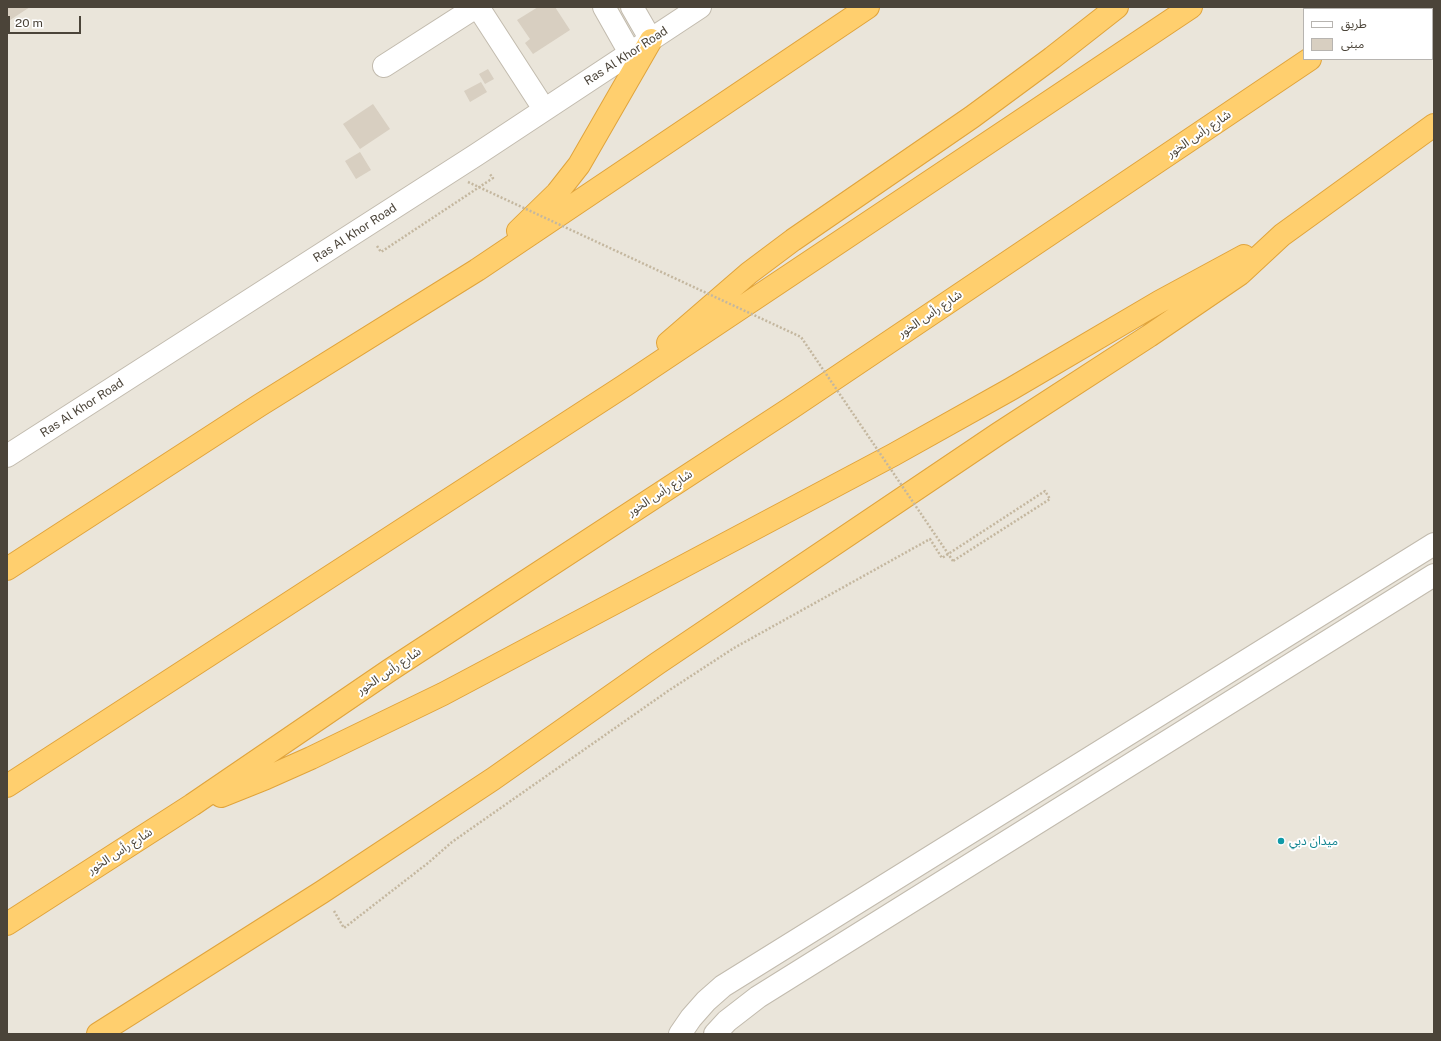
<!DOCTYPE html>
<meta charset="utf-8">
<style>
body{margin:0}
#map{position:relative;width:1441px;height:1041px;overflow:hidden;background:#f6f3ec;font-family:"Public Sans","Noto Sans Arabic",sans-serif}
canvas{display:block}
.frame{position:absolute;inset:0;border:8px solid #4b4439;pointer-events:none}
.legend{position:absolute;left:1303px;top:8px;width:130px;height:52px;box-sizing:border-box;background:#fff;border:1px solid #b7b4b0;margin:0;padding:5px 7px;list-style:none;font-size:12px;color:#4b4439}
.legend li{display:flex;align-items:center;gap:8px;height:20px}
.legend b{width:20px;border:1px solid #b7b4b0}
.scale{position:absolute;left:8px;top:16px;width:73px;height:18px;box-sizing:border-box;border:2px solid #4b4439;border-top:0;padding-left:5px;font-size:12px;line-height:14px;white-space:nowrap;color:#4b4439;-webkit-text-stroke:3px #fff;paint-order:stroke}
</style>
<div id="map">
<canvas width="1441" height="1041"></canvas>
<div class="frame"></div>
<ul class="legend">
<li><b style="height:5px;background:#fff"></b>طريق</li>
<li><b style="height:11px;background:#d8cfc1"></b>مبنى</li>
</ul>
<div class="scale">20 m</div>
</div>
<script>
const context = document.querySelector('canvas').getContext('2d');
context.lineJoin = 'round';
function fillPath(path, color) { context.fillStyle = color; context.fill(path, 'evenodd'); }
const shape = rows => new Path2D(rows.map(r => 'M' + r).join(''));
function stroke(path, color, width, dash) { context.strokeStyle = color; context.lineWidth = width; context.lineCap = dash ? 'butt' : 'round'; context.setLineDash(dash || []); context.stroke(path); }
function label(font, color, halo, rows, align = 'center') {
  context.font = font + ' "Public Sans","Noto Sans Arabic",sans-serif'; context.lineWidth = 4; context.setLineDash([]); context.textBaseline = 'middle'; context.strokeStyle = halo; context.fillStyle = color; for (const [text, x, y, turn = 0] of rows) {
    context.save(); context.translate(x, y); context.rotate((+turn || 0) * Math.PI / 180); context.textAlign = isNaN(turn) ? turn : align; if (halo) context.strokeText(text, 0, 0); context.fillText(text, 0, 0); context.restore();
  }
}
fillPath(shape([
 [7,7,1434,7,1434,1034,7,1034],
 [1304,9,1432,9,1432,59,1304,59]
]), '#eae5da');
fillPath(shape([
 [7,7,30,7,7,22],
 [538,7,555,7,570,30,533,54,525,43,530,39,517,20],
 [488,69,494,79,485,84,479,74],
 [481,82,487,92,470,102,464,91],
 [373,104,390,129,360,149,343,124],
 [360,152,371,170,356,179,345,161]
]), '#d8cfc1');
const minor = shape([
 [478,7,544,109],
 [604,7,630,53],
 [632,7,651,40],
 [384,66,476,7],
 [7,456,476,155,700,7],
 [680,1034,691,1018,706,1001,723,986,1434,544],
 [715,1034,727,1021,758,997,1434,575]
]);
const highway = shape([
 [1385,9,1388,7],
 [518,231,557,193,579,165,651,40],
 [668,343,749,273,793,240,972,117,1052,58,1117,7],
 [7,569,260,405,477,270,868,7],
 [7,786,624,386,1191,7],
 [221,796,266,778,311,758,443,694,893,455,1011,389,1159,302,1244,256],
 [7,924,192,805,390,670,791,408,1310,59],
 [98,1034,322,892,493,779,658,663,998,434,1149,336,1240,274,1282,235,1434,125]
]);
stroke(minor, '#c2bbae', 24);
stroke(highway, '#e0a43c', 24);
stroke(shape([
 [377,246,381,252,493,178,489,173],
 [334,911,344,928,428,863,452,842,668,691,734,648,930,539,942,558,1045,491,1050,499,953,561]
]), '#c4b79f', 2.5, [2, 2]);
stroke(minor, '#fff', 22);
stroke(highway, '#ffcf6e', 22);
stroke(shape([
 [468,182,801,337,953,561]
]), '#c4b79f', 2.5, [2, 2]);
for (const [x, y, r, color] of [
 [1281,841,4,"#0f9aa8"]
]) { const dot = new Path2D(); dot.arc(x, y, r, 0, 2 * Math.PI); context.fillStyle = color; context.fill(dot); stroke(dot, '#fff', 1.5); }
label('12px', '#4b4439', '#fff', [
 ["Ras Al Khor Road",626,56,-33],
 ["شارع رأس الخور",1199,134,-34],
 ["Ras Al Khor Road",355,233,-33],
 ["شارع رأس الخور",930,314,-34],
 ["Ras Al Khor Road",82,408,-33],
 ["شارع رأس الخور",660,493,-33],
 ["شارع رأس الخور",389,671,-34],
 ["شارع رأس الخور",120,851,-33]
]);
label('12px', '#0d838f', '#fff', [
 ["ميدان دبي",1289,841]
], 'left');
</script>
